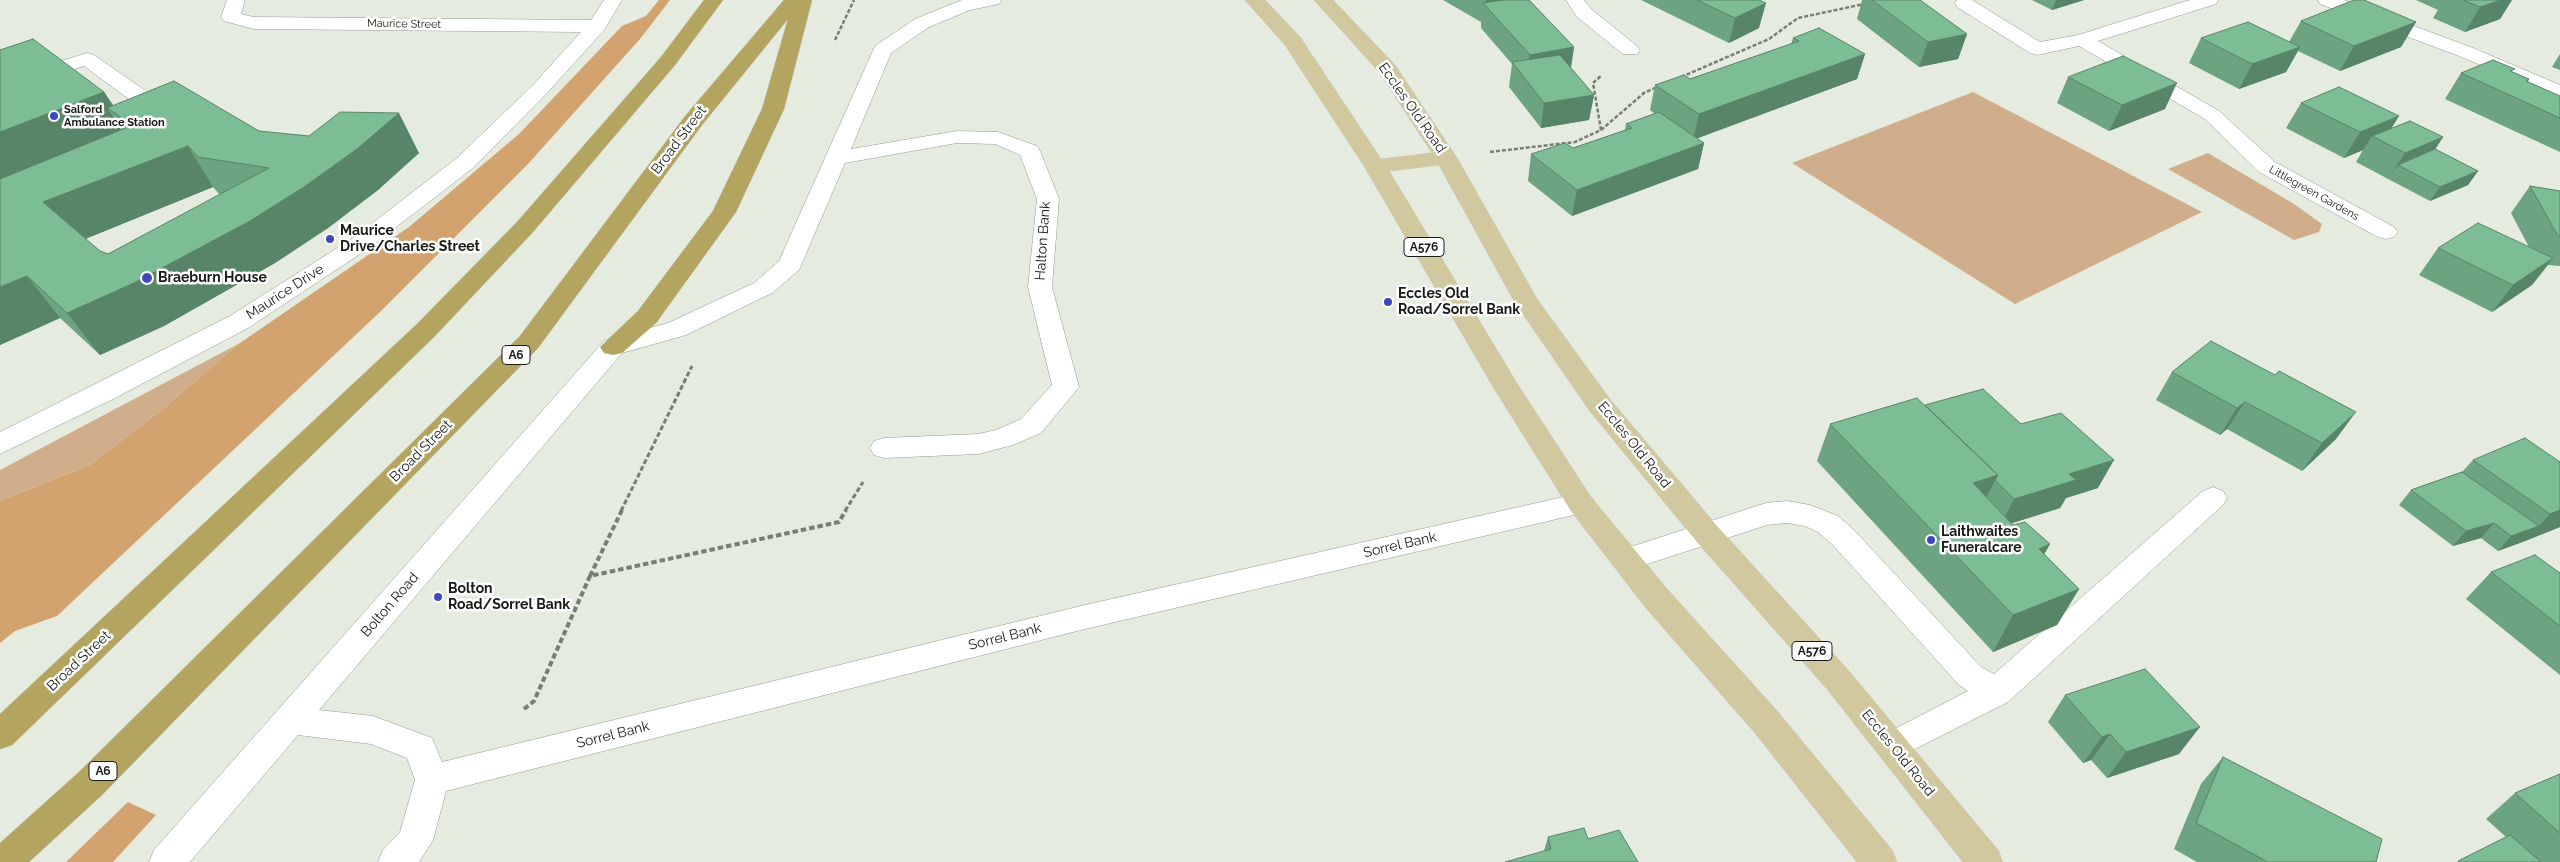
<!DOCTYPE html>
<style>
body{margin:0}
canvas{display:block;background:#e5ebde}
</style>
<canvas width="2560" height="862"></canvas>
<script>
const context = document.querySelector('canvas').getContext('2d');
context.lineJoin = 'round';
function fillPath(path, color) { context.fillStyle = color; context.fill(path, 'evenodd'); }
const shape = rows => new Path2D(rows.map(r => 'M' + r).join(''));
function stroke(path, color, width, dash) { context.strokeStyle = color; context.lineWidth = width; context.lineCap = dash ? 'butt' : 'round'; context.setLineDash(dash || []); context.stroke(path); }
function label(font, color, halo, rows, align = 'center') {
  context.font = font + ' Raleway,sans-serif'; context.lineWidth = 5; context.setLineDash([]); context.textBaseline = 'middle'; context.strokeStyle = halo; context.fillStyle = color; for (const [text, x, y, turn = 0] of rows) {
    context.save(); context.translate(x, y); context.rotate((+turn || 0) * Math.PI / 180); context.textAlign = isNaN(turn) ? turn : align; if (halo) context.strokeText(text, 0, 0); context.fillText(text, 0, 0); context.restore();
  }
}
fillPath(shape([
 [1973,92,2202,212,2015,304,1792,163],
 [2208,153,2294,204,2322,224,2319,232,2294,240,2168,169],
 [240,343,159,412,90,465,0,501,0,470]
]), '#d0ae8b');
fillPath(shape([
 [659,0,670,0,640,39,528,164,381,311,57,616,15,631,0,643,0,501,90,465,159,412,240,343,409,227,519,134,622,26,646,16],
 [128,802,156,815,113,862,66,862]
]), '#d2a26f');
const minor = shape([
 [227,0,245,0,241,14,254,17,591,20,604,0,622,0,604,30,547,93,473,168,369,248,248,328,115,398,0,454,0,432,230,316,353,238,457,158,533,85,581,32,254,29,224,21,221,17,227,0],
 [962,0,1001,0,999,4,970,10,929,27,891,53,851,149,957,131,998,132,1037,146,1040,151,1059,199,1052,287,1079,387,1041,433,1013,445,978,454,884,458,874,455,870,448,874,441,884,438,978,434,996,430,1021,419,1052,385,1028,287,1037,199,1020,155,995,144,957,143,845,163,799,270,772,293,686,335,622,353,319,710,373,716,432,738,442,762,1085,605,1581,493,1591,497,1595,504,1591,511,1085,629,446,791,433,840,419,862,378,862,383,850,400,832,415,780,407,758,371,744,298,735,190,862,149,862,154,850,604,341,668,323,754,283,779,261,875,46,915,19,962,0],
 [1566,0,1584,0,1591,9,1637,46,1640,50,1637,54,1623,54,1577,17,1566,0],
 [1957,0,1972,0,2040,42,2078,35,2190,0,2218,0,2216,4,2098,41,2219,111,2275,162,2394,227,2398,232,2394,237,2386,239,2378,237,2259,172,2205,119,2079,46,2037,55,2030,53,1957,7,1955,3,1957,0],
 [2318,0,2344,0,2473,48,2560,85,2560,98,2459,56,2320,4,2318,0],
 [87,53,94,55,176,112,179,117,176,122,168,123,160,122,84,66,0,93,0,80,87,53],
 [2213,487,2223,491,2227,498,2223,505,2008,702,1893,760,1881,756,1876,746,1881,736,1968,691,1959,685,1833,545,1818,532,1805,526,1787,523,1767,525,1626,571,1615,568,1611,560,1615,552,1766,503,1787,501,1810,505,1838,516,1853,529,1981,667,1994,674,2203,491,2213,487]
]);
const major = shape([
 [1245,0,1265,0,1300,37,1381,159,1432,153,1380,73,1314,0,1333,0,1395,65,1457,158,1537,299,1609,398,1717,526,1849,671,1998,850,2003,862,1963,862,1827,689,1697,542,1589,410,1514,301,1439,165,1389,171,1518,385,1591,497,1668,590,1779,713,1892,850,1897,862,1857,862,1755,733,1646,608,1571,511,1495,390,1364,166,1285,45,1245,0]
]);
const highway = shape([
 [704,0,723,0,675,65,533,232,435,336,12,745,0,749,0,714,417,324,517,222,661,57,704,0],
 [784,0,812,0,784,109,736,212,656,323,622,353,613,355,604,353,600,347,638,311,713,211,762,109,788,19,702,125,538,348,102,795,29,862,0,862,0,843,78,773,520,336,686,115,784,0]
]);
stroke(minor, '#949a8e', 1);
stroke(major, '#c8c8c7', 1);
stroke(highway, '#c8c8c7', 1);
stroke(shape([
 [835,40,854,0],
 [1681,77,1769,39,1798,18,1864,4],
 [1601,130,1644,93,1657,87],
 [1490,152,1575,142,1601,130,1593,83,1602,75]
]), '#797d74', 2.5, [4, 2]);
stroke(shape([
 [621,511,692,366],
 [845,511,863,482]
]), '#797d74', 3, [5, 2.5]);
stroke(shape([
 [590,576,622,510],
 [524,709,534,701,590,576,839,522,846,510]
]), '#797d74', 4, [5.5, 3]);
fillPath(minor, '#fff');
fillPath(major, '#d1c8a0');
fillPath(highway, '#b3a460');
fillPath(shape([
 [1443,0,1529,0,1574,47,1571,68,1594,95,1589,120,1541,128,1509,87,1512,64,1481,28,1481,22],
 [1641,0,1759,0,1759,28,1729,43],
 [1862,0,1920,0,1967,34,1958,59,1919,67,1857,19],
 [2032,0,2084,0,2052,10],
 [2416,0,2512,0,2500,19,2465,32,2433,18,2438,10],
 [2301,21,2416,22,2401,47,2340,71,2298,51,2286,72,2239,89,2189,63,2201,38,2289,42],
 [1793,38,1865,54,1857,79,1697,138,1704,143,1698,169,1572,216,1528,181,1531,154,1573,148,1625,130,1626,124,1655,114,1650,110,1655,85,1690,79,1791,44],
 [0,50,104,92,113,105,259,131,419,153,378,190,328,228,275,263,164,326,100,355,60,318,0,345],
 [213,187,220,195,108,254,100,251,85,239],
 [2560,54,2560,70,2552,67],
 [2513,72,2529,79,2528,82,2560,96,2560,152,2445,99,2461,73],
 [2068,77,2165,109,2109,131,2057,103],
 [2301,103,2391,128,2443,137,2435,149,2478,171,2468,185,2430,201,2356,162,2363,150,2344,158,2286,128],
 [2530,186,2560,191,2560,266,2548,265,2532,285,2492,312,2419,275,2438,248,2529,247,2511,213],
 [2172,372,2336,439,2302,471,2227,429,2220,435,2156,400],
 [1925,405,2021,424,2098,488,2066,498,2060,508,2012,523,2013,525,2050,544,2044,554,2079,589,2057,625,1993,652,1817,461,1830,424],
 [2473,460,2560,462,2560,527,2525,541,2498,551,2481,538,2453,546,2399,505,2411,490,2462,472],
 [2491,572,2560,573,2560,675,2466,599],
 [2065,695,2179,754,2107,778,2091,760,2083,763,2048,722],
 [2223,757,2376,862,2197,862,2174,849,2201,784],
 [2560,774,2560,862,2457,862,2506,837,2486,819,2515,793],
 [1548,837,1588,839,1544,851]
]), '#6ca380');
fillPath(shape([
 [1486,0,1523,0,1485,6],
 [2056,0,2084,0,2052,10],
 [2501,0,2512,0,2500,19,2465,32,2480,7],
 [1766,3,1759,28,1729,43,1735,18],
 [2416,22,2401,47,2340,71,2354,46],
 [1967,34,1958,59,1919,67,1928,42],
 [1574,47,1570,72,1526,80,1530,55],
 [2300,47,2286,72,2239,89,2252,64],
 [1865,54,1857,79,1693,140,1699,114],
 [2177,83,2165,109,2109,131,2122,105],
 [104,92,120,116,107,108,124,134,0,184,0,132],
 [1594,95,1589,120,1541,128,1544,103],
 [399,113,419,153,378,190,328,228,275,263,164,326,100,355,67,313],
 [2399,116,2383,142,2372,136,2363,150,2344,158,2360,132],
 [2443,137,2426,164,2398,165,2388,179,2405,153],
 [1704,143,1698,169,1572,216,1577,190],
 [188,146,213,187,73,244,43,202],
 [2478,171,2468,185,2430,201,2440,187],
 [2553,258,2532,285,2492,312,2513,285],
 [27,276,60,318,0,345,0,287],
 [2245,402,2227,429,2220,435,2237,408],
 [2356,412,2336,439,2302,471,2322,443],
 [2114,460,2098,488,2066,498,2060,508,2000,527,2014,499,2069,474],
 [1998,475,1979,512,1973,483],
 [2560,510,2560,527,2525,541,2498,551,2511,536,2539,526,2550,514],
 [2494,523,2481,538,2453,546,2466,531],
 [2050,544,2029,581,2039,549],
 [2079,589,2057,625,1993,652,2013,615],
 [2200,727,2179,754,2107,778,2126,752],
 [2110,734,2091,760,2083,763,2102,737]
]), '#588468');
const building = shape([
 [1503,0,1529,0,1574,47,1530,55,1483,3,1503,0],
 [1697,0,1759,0,1766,3,1735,18,1697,0],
 [1872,0,1920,0,1967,34,1928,42,1872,0],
 [2354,0,2364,0,2416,22,2354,46,2301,21,2354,0],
 [2463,0,2501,0,2480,7,2463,0],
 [2248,22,2300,47,2252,64,2201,38,2248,22],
 [1819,28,1865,54,1699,114,1655,85,1684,75,1690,79,1799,41,1793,38,1819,28],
 [33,39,104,92,0,132,0,50,33,39],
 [1560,55,1594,95,1544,103,1512,62,1560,55],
 [2123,56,2177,83,2122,105,2068,77,2123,56],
 [2493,60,2515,69,2510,71,2529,79,2526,81,2560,96,2560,118,2461,73,2493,60],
 [174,81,259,131,309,136,340,112,399,113,357,149,304,187,250,221,134,283,67,313,27,276,0,287,0,179,133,125,107,108,174,81],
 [188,146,198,157,269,168,108,254,100,251,43,202,188,146],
 [2339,87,2399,116,2360,132,2301,103,2339,87],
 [1659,112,1704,143,1577,190,1531,154,1565,143,1573,148,1632,128,1626,124,1659,112],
 [2410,121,2443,137,2405,153,2372,136,2410,121],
 [2435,149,2478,171,2440,187,2398,165,2435,149],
 [2530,186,2560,191,2560,236,2558,236,2530,186],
 [2478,223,2553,258,2513,285,2438,248,2478,223],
 [2211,341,2275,375,2279,371,2356,412,2322,443,2245,402,2237,408,2172,372,2211,341],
 [1983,389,2021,424,2061,413,2114,460,2069,474,2076,480,2014,499,1995,480,1998,475,1925,405,1983,389],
 [1917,398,1998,475,1973,483,2013,525,2025,522,2050,544,2039,549,2079,589,2013,615,1830,424,1917,398],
 [2525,438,2560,462,2560,510,2550,514,2473,460,2525,438],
 [2462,472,2539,526,2511,536,2494,523,2466,531,2411,490,2462,472],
 [2535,555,2560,573,2560,626,2491,572,2535,555],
 [2145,669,2200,727,2126,752,2110,734,2102,737,2065,695,2145,669],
 [2223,757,2382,839,2376,862,2268,862,2196,823,2223,757],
 [2560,774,2560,833,2515,793,2560,774],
 [1584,828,1588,839,1619,830,1638,862,1505,862,1551,849,1548,837,1584,828],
 [2510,835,2541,862,2459,862,2458,861,2510,835]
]);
fillPath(building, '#7dbd95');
stroke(building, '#588468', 1);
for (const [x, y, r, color] of [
 [54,116,5,"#4048bd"],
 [330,239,5,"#4048bd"],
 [147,278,6,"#4048bd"],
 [1388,302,5,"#4048bd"],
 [1931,540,5,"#4048bd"],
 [438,597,5,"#4048bd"]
]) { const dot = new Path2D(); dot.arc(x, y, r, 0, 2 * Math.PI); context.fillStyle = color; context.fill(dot); stroke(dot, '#fff', 2); }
label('11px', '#181a15', '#fff', [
 ["Maurice Street",404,24,1],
 ["Littlegreen Gardens",2314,193,29]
]);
label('bold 11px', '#181a15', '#fff', [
 ["Salford",64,110],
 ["Ambulance Station",64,123]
], 'left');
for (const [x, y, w] of [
 [1424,247,40],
 [516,355,28],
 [1812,651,40],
 [103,771,28]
]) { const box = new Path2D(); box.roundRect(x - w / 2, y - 9.5, w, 19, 4); context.fillStyle = '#fff'; context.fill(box); stroke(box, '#181a15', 1); }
label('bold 12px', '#181a15', null, [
 ["A576",1424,247],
 ["A6",516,355],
 ["A576",1812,651],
 ["A6",103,771]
]);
label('14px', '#181a15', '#fff', [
 ["Eccles Old Road",1412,108,55],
 ["Broad Street",679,140,-53],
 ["Halton Bank",1043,241,-86],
 ["Maurice Drive",285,292,-33],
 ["Eccles Old Road",1634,445,51],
 ["Broad Street",421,451,-45],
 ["Sorrel Bank",1400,545,-13],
 ["Bolton Road",390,605,-49],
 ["Sorrel Bank",1005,637,-14],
 ["Broad Street",79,661,-43],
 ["Sorrel Bank",613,735,-14],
 ["Eccles Old Road",1898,753,51]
]);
label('bold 14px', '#181a15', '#fff', [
 ["Maurice",340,231],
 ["Drive/Charles Street",340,247],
 ["Braeburn House",158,278],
 ["Eccles Old",1398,294],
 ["Road/Sorrel Bank",1398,310],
 ["Laithwaites",1941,532],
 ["Funeralcare",1941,548],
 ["Bolton",448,589],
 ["Road/Sorrel Bank",448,605]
], 'left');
</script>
